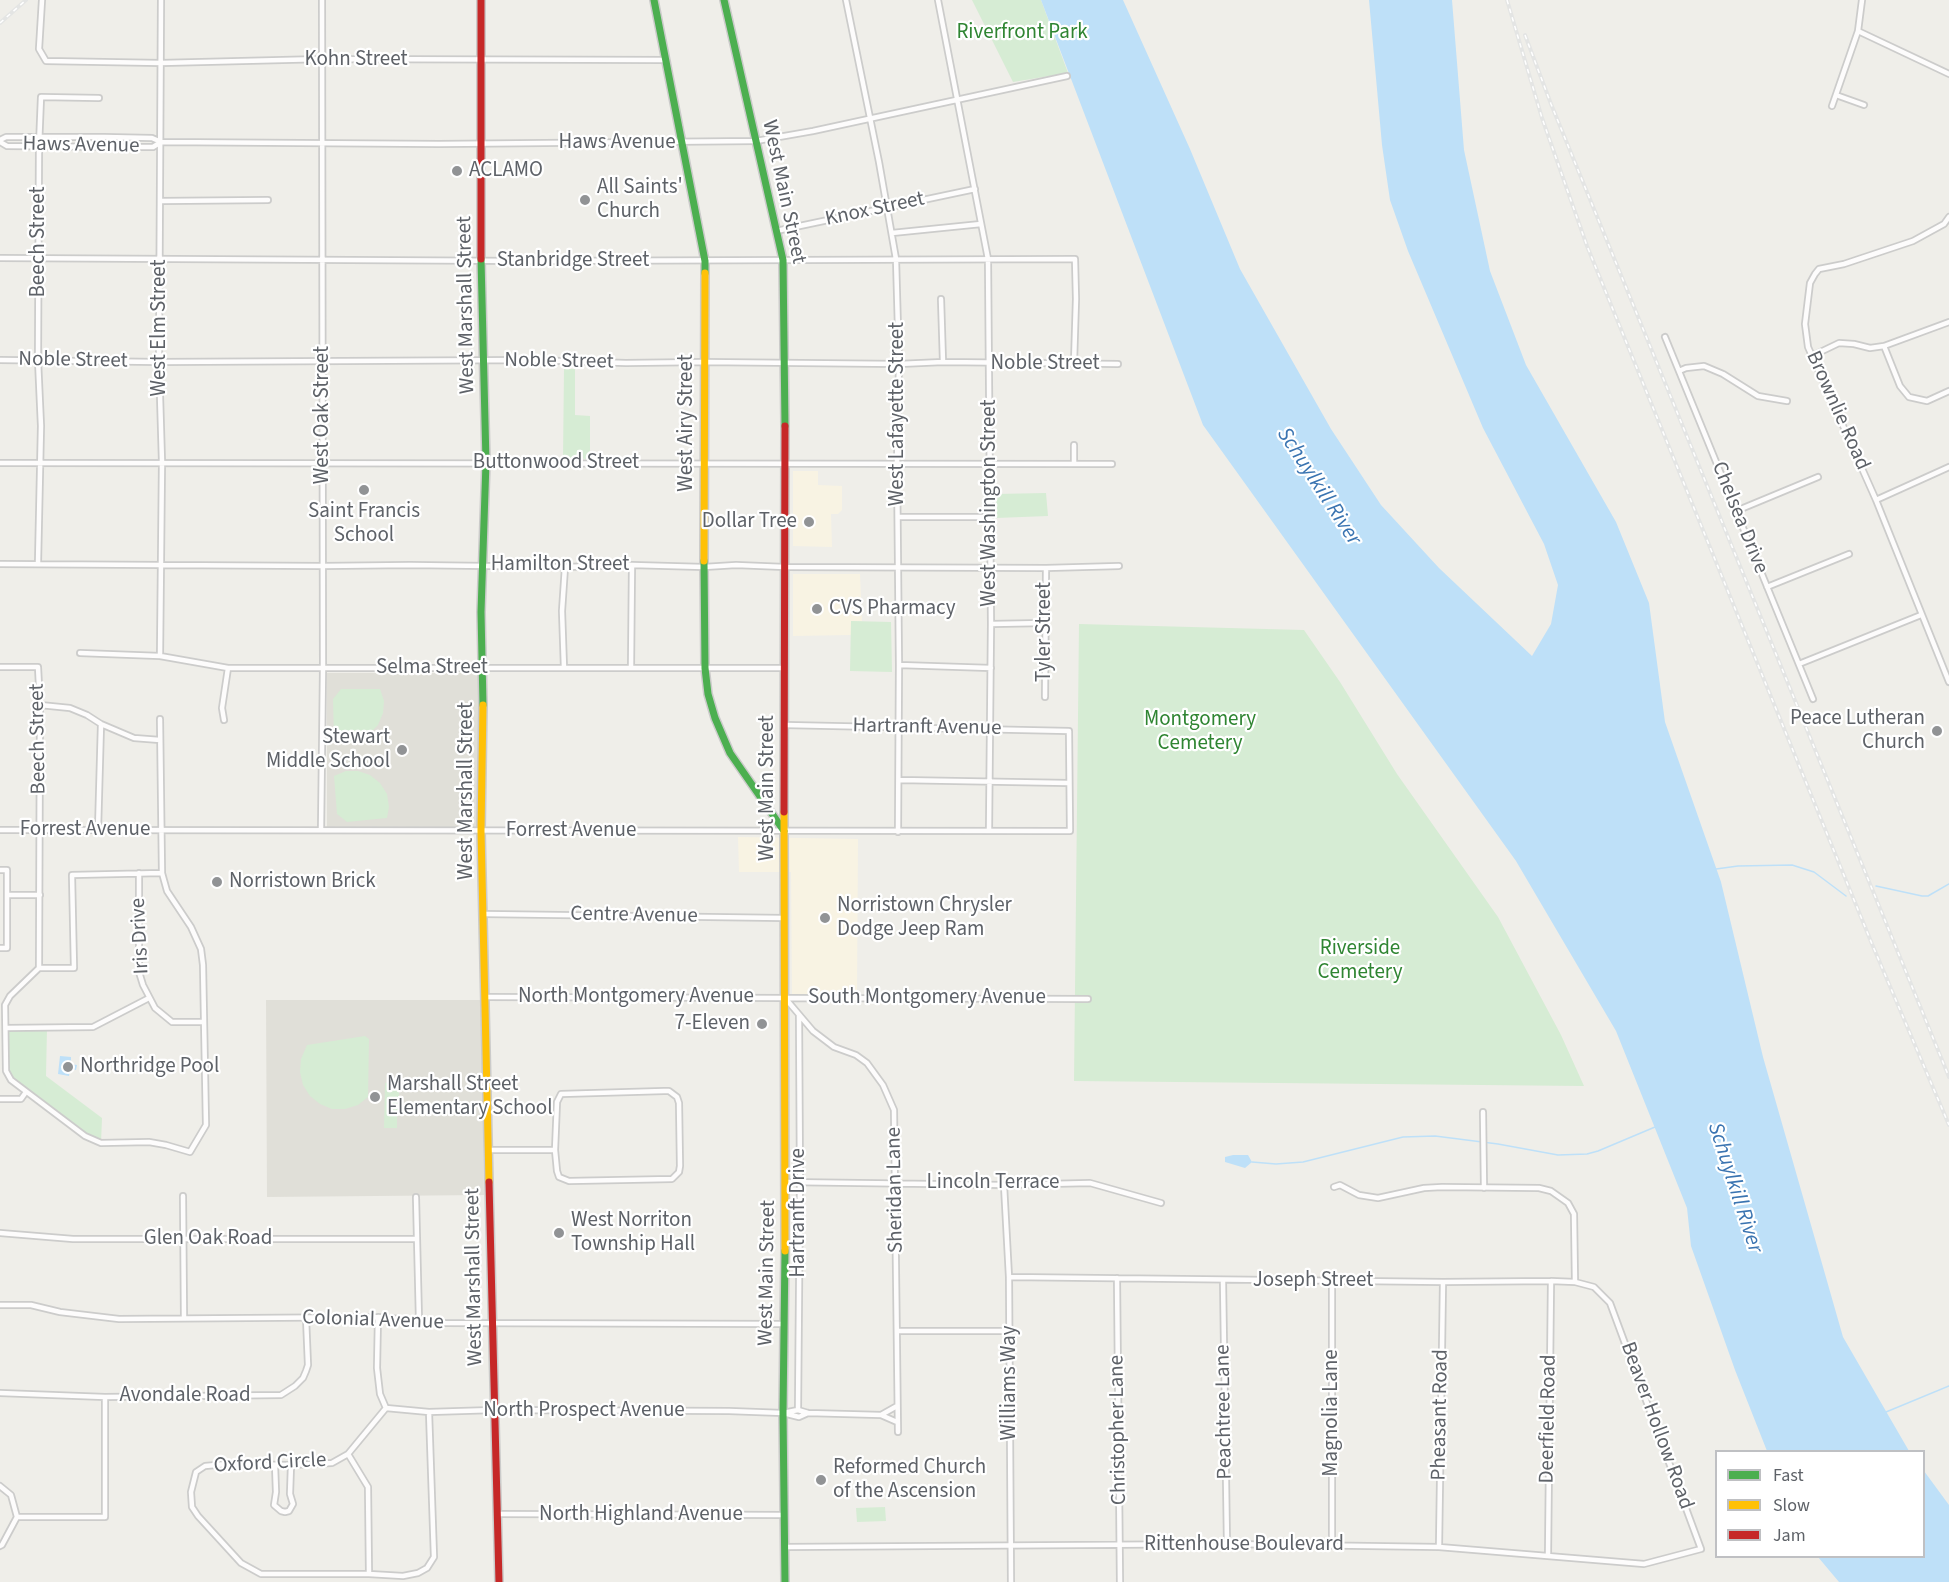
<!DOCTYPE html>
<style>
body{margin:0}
#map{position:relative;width:1949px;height:1582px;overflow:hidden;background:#efeee9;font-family:"Source Sans 3",sans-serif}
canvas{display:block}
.legend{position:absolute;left:1715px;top:1450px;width:210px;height:108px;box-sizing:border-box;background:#fff;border:2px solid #bfc0c3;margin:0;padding:8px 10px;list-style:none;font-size:18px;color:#5e6268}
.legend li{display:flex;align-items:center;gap:12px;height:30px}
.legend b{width:30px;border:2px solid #bfc0c3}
</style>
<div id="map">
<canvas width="1949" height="1582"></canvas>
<ul class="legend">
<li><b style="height:8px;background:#4caf50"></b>Fast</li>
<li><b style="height:8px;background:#ffc107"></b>Slow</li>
<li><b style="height:8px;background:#c62828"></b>Jam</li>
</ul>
</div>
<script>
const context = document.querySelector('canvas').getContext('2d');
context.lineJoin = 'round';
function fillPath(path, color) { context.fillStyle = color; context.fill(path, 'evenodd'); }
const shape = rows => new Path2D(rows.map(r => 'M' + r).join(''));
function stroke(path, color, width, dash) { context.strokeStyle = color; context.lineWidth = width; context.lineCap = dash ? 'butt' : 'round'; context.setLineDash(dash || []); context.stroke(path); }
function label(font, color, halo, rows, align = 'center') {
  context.font = font + ' "Source Sans 3",sans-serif'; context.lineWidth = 4.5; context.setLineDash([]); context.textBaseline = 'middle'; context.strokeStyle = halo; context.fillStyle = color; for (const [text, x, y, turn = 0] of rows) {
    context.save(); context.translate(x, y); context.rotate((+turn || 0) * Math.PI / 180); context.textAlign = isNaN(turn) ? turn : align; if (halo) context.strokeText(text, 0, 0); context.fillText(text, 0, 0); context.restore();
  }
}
fillPath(shape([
 [793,471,818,471,818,485,842,486,842,510,838,514,831,514,832,547,793,546],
 [793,574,860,574,862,621,851,621,851,635,793,636],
 [738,837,858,839,857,996,792,995,791,872,739,872]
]), '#f8f3e3');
fillPath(shape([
 [327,673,478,673,478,828,327,828],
 [266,1000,481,1000,484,1195,267,1197]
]), '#e0dfd8');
fillPath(shape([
 [972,0,1041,0,1068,73,1013,82],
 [564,369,575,369,575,415,590,416,590,459,563,458],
 [1046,493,1048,516,996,518,996,494],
 [851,621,891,622,892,672,850,671],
 [1079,624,1304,630,1340,682,1397,774,1498,917,1561,1035,1584,1086,1074,1081],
 [341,689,380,689,384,701,383,713,378,725,369,734,358,740,346,742,334,739,333,699],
 [346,771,358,771,370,775,380,783,387,794,389,807,387,818,347,822,337,814,334,776],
 [6,1028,47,1028,46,1076,102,1118,101,1143,85,1136,11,1080,6,1071],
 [365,1036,369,1039,368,1097,358,1105,345,1109,332,1109,320,1104,310,1096,303,1085,300,1072,301,1059,307,1045],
 [399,1082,399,1111,397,1112,397,1128,384,1128,385,1083],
 [885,1507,886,1521,857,1522,856,1508]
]), '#d6ecd4');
fillPath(shape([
 [1041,0,1123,0,1190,149,1240,269,1331,429,1381,505,1439,568,1532,656,1551,624,1558,585,1544,544,1483,428,1408,251,1390,200,1382,145,1369,0,1452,0,1464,150,1490,271,1526,365,1616,522,1649,603,1665,722,1721,882,1763,1057,1843,1337,1909,1451,1767,1451,1735,1370,1691,1246,1687,1208,1616,1031,1516,861,1203,425],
 [60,1056,71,1057,71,1064,77,1065,76,1070,70,1069,69,1076,58,1074],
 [1233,1155,1248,1155,1252,1162,1245,1168,1225,1162,1225,1157],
 [1924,1471,1949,1505,1949,1582,1839,1582,1818,1557,1924,1556]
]), '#bee0f8');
stroke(shape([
 [1716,869,1738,866,1792,865,1814,872,1846,896],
 [1876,886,1922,896,1928,896,1949,884],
 [1252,1162,1276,1164,1303,1162,1403,1137,1435,1136,1498,1144,1558,1155,1587,1154,1598,1151,1655,1127],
 [1886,1412,1949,1386]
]), '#bee0f8', 1.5);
const street = shape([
 [42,0,39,49,46,61,161,63,323,59,666,60],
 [846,0,879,162,896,259,899,364,897,463,899,665,898,832],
 [938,0,988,259,991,624,989,831],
 [1858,31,1949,74],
 [1836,95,1864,105],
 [1832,106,1858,31,1862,0],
 [0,140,6,137,104,137,152,138,161,142,439,144,756,141,813,131,1067,76],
 [0,142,7,146,113,147,153,147,161,142],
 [161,201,268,200],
 [1949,217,1944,224,1913,241,1844,264,1819,269,1815,274,1810,283,1805,324,1808,347,1876,500,1949,682],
 [776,231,975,189],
 [892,233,981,224],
 [0,258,525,261,1075,259,1076,299,1074,363],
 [941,299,943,362],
 [1665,337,1813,699],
 [1884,346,1900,386,1909,397,1927,401,1949,391],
 [1812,356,1839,343,1854,344,1870,348,1884,346,1949,322],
 [0,360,159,362,529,360,626,363,703,362,899,364,943,362,1118,364],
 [1679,371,1686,368,1704,366,1723,374,1758,396,1787,401],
 [0,463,1112,464],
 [1074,464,1074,445],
 [1876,500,1949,467],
 [1736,511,1818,477],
 [898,517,990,517],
 [38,563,41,426,38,360,39,146,41,97,99,98],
 [0,564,322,566,410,565,565,567,632,565,704,567,736,565,785,567,1046,568,1119,566],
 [1767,587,1849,554],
 [991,624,1045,623],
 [80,653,160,656,228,668,784,668],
 [160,656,162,462,159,362,161,0],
 [1799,664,1921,615],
 [899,665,991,668],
 [0,667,38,667,40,705,39,968,10,996,5,1005,6,1071,11,1080,85,1136,101,1143,149,1142,166,1145,190,1152,206,1125,203,965,201,949,191,927,167,891,162,873,160,719],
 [564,668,562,611,565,567],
 [631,668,632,565],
 [1045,697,1046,568],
 [40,705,70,708,87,715,101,724,134,738,160,740],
 [224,720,222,708,228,668],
 [899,780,1068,783],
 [0,830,1070,831,1069,731,785,725],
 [98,830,101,724],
 [321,830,323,669,322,0],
 [0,870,7,870,7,948,0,948],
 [139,873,139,972,143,985,155,1008,172,1022,203,1022],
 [7,895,40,895],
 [484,914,784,918],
 [39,968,74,968,72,875,162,873],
 [486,997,1088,999],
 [785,998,813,1031,834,1047,856,1055,867,1063,883,1085,894,1110,898,1432],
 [6,1028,93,1027,149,998],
 [0,1099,21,1099,26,1092],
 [1483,1112,1484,1188],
 [489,1150,555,1150,557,1171,559,1177,569,1181,672,1179,679,1172,680,1166,679,1103,677,1097,669,1091,664,1091,561,1094,557,1102,555,1150],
 [786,1182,1004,1185,1090,1183,1161,1203],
 [1004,1185,1009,1277,1011,1582],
 [1334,1187,1340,1185,1359,1195,1378,1198,1424,1188,1442,1187,1539,1188,1551,1191,1568,1203,1574,1214,1575,1282],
 [183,1196,184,1318],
 [416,1197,419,1320],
 [0,1233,73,1239,416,1239],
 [1117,1278,1120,1582],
 [1332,1280,1332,1545],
 [1223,1281,1227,1544],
 [0,1305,31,1305,60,1312,119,1319,378,1317,442,1323,783,1324],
 [378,1317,377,1368,380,1394,386,1408],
 [897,1331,1009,1331],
 [0,1393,105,1397,281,1395,295,1386,303,1378,306,1371,308,1365,306,1318],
 [386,1408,348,1454,332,1463,291,1465,227,1464,205,1466,196,1472,191,1492,192,1507,198,1516,241,1563,261,1574,369,1574,403,1576,418,1573,427,1568,434,1557,429,1412],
 [386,1408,429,1412,494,1410,729,1411,783,1413,799,1417,808,1413],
 [798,1410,800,1181,799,1015],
 [783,1413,798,1410,808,1413,881,1415,897,1422],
 [881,1415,897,1406],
 [348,1454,368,1487,369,1574],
 [275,1465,276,1492,274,1505,281,1511,285,1512,289,1511,293,1504,290,1494,291,1465],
 [0,1486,11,1495,17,1517],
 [497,1514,784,1515],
 [0,1546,2,1545,17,1517,105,1517,105,1397],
 [785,1547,1227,1544,1439,1547,1644,1564,1701,1549,1610,1303,1594,1287,1575,1282,1551,1281,1443,1282,1009,1277],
 [1439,1547,1443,1282],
 [1548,1556,1551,1281]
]);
const fast = shape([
 [654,0,705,261,705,273],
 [724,0,783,260,785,426],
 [481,259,486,462,481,612,483,705],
 [704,561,705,668,708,694,715,718,730,753,784,831],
 [785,1582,783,1413,785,1251]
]);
const slow = shape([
 [704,561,705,273],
 [483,705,481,831,489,1182],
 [784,812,785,1251]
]);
const jam = shape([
 [481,0,481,259],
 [784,812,785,426],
 [489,1182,499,1582]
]);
stroke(street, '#cccccb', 8);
stroke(fast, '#cbcbca', 10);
stroke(slow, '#cbcbca', 10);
stroke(jam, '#cbcbca', 10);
stroke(street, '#fdfcfc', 4.5);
stroke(fast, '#4caf50', 7);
stroke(slow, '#ffc107', 7);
stroke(jam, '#c62828', 7);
const rail = shape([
 [1507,0,1542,118,1587,246,1872,944,1949,1125],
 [0,23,26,0],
 [1525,35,1551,104,1949,1077]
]);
stroke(rail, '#e4e5e4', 4);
stroke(rail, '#fff', 1.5, [4.5]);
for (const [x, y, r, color] of [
 [457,171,6,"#919395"],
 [585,200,6,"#919395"],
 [364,490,6,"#919395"],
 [809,522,6,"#919395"],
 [817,609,6,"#919395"],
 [1937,731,6,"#919395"],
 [402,750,6,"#919395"],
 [217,882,6,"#919395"],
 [825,918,6,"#919395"],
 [762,1024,6,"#919395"],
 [68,1067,6,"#919395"],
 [375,1097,6,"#919395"],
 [559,1233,6,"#919395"],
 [821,1480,6,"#919395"]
]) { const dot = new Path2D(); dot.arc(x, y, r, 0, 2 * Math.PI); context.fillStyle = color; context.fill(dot); stroke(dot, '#fff', 2); }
label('21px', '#2f8532', '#fff', [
 ["Riverfront Park",1022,33],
 ["Montgomery",1200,720],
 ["Cemetery",1200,744],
 ["Riverside",1360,949],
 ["Cemetery",1360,973]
]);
label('21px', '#5e6268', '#fff', [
 ["Kohn Street",356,60],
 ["Haws Avenue",617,143],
 ["Haws Avenue",81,146,1],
 ["West Main Street",783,192,78],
 ["Knox Street",875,210,-12],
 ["Beech Street",39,242,-90],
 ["Stanbridge Street",573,261],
 ["West Marshall Street",467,305,-91],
 ["West Elm Street",160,328,-90],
 ["Noble Street",73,361,1],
 ["Noble Street",559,362,1],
 ["Noble Street",1045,364],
 ["Brownlie Road",1837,411,66],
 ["West Lafayette Street",898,414,-90],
 ["West Oak Street",323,415,-90],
 ["West Airy Street",687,423,-90],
 ["Buttonwood Street",556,463],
 ["West Washington Street",990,503,-90],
 ["Chelsea Drive",1739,518,68],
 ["Hamilton Street",560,565],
 ["Tyler Street",1045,632,-90],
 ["Selma Street",432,668],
 ["Hartranft Avenue",927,728,1],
 ["Beech Street",39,739,-91],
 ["West Main Street",768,788,-90],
 ["West Marshall Street",467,791,-90],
 ["Forrest Avenue",85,830],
 ["Forrest Avenue",571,831],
 ["Centre Avenue",634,916,1],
 ["Iris Drive",141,936,-93],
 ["North Montgomery Avenue",636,997],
 ["South Montgomery Avenue",927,998],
 ["Lincoln Terrace",993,1183],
 ["Sheridan Lane",896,1190,-91],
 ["Hartranft Drive",799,1213,-90],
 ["Glen Oak Road",208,1239],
 ["West Main Street",768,1273,-89],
 ["West Marshall Street",475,1277,-91],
 ["Joseph Street",1313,1281],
 ["Colonial Avenue",373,1321,2],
 ["Williams Way",1010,1383,-90],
 ["Avondale Road",185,1396],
 ["North Prospect Avenue",584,1411],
 ["Peachtree Lane",1225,1412,-91],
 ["Magnolia Lane",1332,1413,-90],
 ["Pheasant Road",1441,1415,-89],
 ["Deerfield Road",1549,1419,-89],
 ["Beaver Hollow Road",1656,1426,70],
 ["Christopher Lane",1119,1430,-91],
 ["Oxford Circle",270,1464,-3],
 ["North Highland Avenue",641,1515],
 ["Rittenhouse Boulevard",1244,1545]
]);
label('21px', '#5e6268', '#fff', [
 ["ACLAMO",469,171],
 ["All Saints'",597,188],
 ["Church",597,212],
 ["Saint Francis",364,512,"center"],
 ["School",364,536,"center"],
 ["Dollar Tree",797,522,"right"],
 ["CVS Pharmacy",829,609],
 ["Peace Lutheran",1925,719,"right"],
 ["Church",1925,743,"right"],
 ["Stewart",390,738,"right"],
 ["Middle School",390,762,"right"],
 ["Norristown Brick",229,882],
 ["Norristown Chrysler",837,906],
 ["Dodge Jeep Ram",837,930],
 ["7-Eleven",750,1024,"right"],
 ["Northridge Pool",80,1067],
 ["Marshall Street",387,1085],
 ["Elementary School",387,1109],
 ["West Norriton",571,1221],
 ["Township Hall",571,1245],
 ["Reformed Church",833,1468],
 ["of the Ascension",833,1492]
], 'left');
label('italic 22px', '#3a74b1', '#fff', [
 ["Schuylkill River",1318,487,57],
 ["Schuylkill River",1734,1188,72]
]);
</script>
